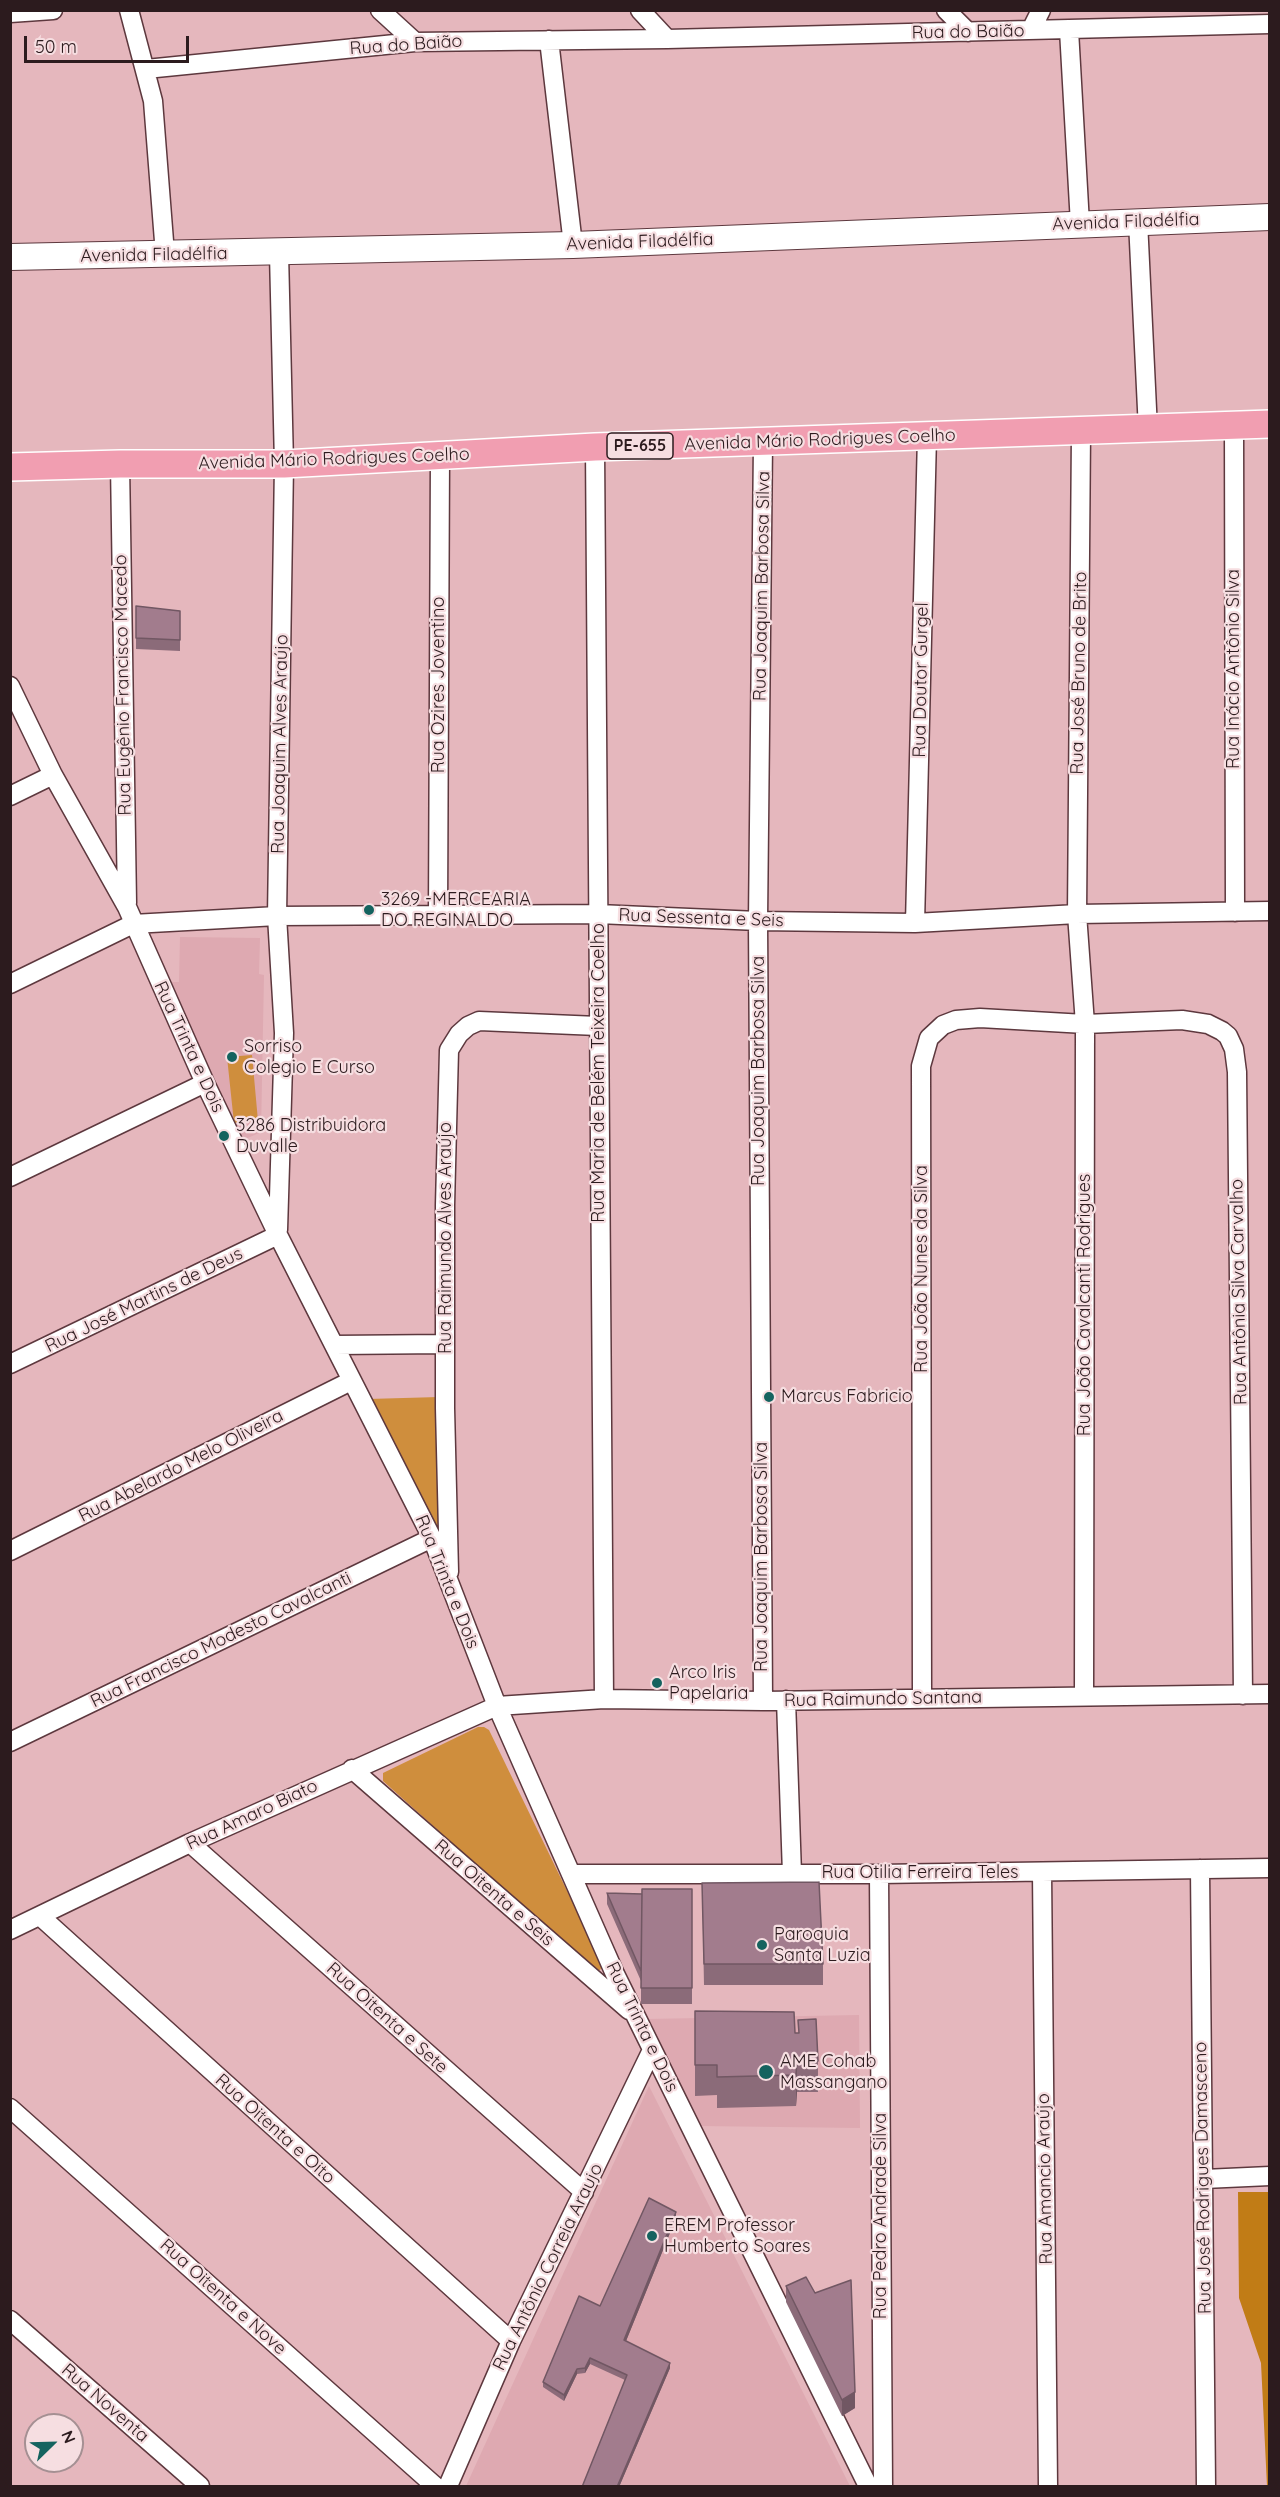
<!DOCTYPE html>
<meta charset="utf-8">
<style>
body{margin:0}
#map{position:relative;width:1280px;height:2497px;overflow:hidden;background:#e5b7bd;font-family:Quicksand,sans-serif}
canvas{display:block}
.frame{position:absolute;inset:0;border:12px solid #2c1b1e;pointer-events:none}
.north{position:absolute;left:24px;top:2413px;width:60px;height:60px;box-sizing:border-box;background:#f6dee1;border:2px solid #a59093;border-radius:50%;rotate:67deg;font-size:16px;font-weight:700;line-height:24px;text-align:center;color:#2c1b1e}
.north::after{content:'';display:block;margin:auto;width:21px;height:27px;background:#15635f;clip-path:polygon(50% 0,100% 100%,50% 72%,0 100%)}
.scale{position:absolute;left:24px;top:36px;width:165px;height:27px;box-sizing:border-box;border:3px solid #2c1b1e;border-top:0;padding-left:8px;font-size:18px;line-height:21px;white-space:nowrap;color:#2c1b1e;-webkit-text-stroke:4px #f6dee1;paint-order:stroke}
</style>
<div id="map">
<canvas width="1280" height="2497"></canvas>
<div class="frame"></div>
<div class="north">N</div>
<div class="scale">50 m</div>
</div>
<script>
const context = document.querySelector('canvas').getContext('2d');
context.lineJoin = 'round';
function fillPath(path, color) { context.fillStyle = color; context.fill(path, 'evenodd'); }
const shape = rows => new Path2D(rows.map(r => 'M' + r).join(''));
function stroke(path, color, width, dash) { context.strokeStyle = color; context.lineWidth = width; context.lineCap = dash ? 'butt' : 'round'; context.setLineDash(dash || []); context.stroke(path); }
function label(font, color, halo, rows, align = 'center') {
  context.font = font + ' Quicksand,sans-serif'; context.lineWidth = 4.5; context.setLineDash([]); context.textBaseline = 'middle'; context.strokeStyle = halo; context.fillStyle = color; for (const [text, x, y, turn = 0] of rows) {
    context.save(); context.translate(x, y); context.rotate((+turn || 0) * Math.PI / 180); context.textAlign = isNaN(turn) ? turn : align; if (halo) context.strokeText(text, 0, 0); context.fillText(text, 0, 0); context.restore();
  }
}
fillPath(shape([
 [180,937,260,938,259,974,264,975,261,1132,239,1142,168,982,179,982],
 [859,2015,860,2128,699,2126,647,2019],
 [649,2086,850,2486,466,2486]
]), '#dea9b1');
fillPath(shape([
 [252,1055,258,1121,234,1123,227,1057],
 [439,1397,441,1540,368,1399],
 [478,1727,484,1727,489,1730,603,1965,600,1970,594,1970,383,1781,383,1773]
]), '#cf8e3d');
fillPath(shape([
 [1238,2192,1269,2192,1269,2486,1267,2486,1261,2363,1239,2298]
]), '#c17c16');
const street = shape([
 [129,10,153,101,165,254],
 [380,10,415,42],
 [640,10,667,39],
 [946,10,968,32],
 [10,13,53,10],
 [1031,30,1041,10],
 [1069,30,1080,224],
 [549,40,573,245],
 [146,69,415,42,667,39,1270,24],
 [1138,221,1148,430],
 [1234,426,1235,912],
 [1081,432,1077,914,1085,1024,1084,1696],
 [595,447,604,1699],
 [120,464,127,903],
 [10,686,53,775,127,907,205,1083,278,1235,432,1538,497,1706,615,1974,868,2486],
 [10,796,53,775],
 [438,916,440,455],
 [915,923,927,436],
 [10,984,133,924,277,916,598,914,758,921,915,923,1077,914,1270,911],
 [10,1177,205,1083],
 [278,1230,284,1033,277,916,284,464,279,253],
 [335,1345,445,1344],
 [10,1364,278,1235],
 [10,1551,351,1381],
 [449,1572,445,1408,445,1205,449,1050,459,1034,468,1026,479,1021,598,1026],
 [922,1699,921,1066,929,1038,943,1025,956,1020,980,1018,1085,1024,1182,1020,1208,1024,1222,1031,1228,1036,1234,1049,1237,1072,1243,1695],
 [786,1700,792,1874],
 [763,1701,758,921,763,442],
 [10,1742,432,1538],
 [352,1769,629,2010],
 [190,1843,584,2192],
 [1200,1869,1206,2486],
 [1042,1872,1048,2486],
 [571,1874,879,1874,1270,1868],
 [879,1874,883,2486],
 [40,1916,511,2341],
 [10,1930,190,1843,497,1706,604,1699,763,1701,1270,1694],
 [10,2108,435,2486],
 [1204,2179,1270,2176],
 [10,2320,200,2486],
 [448,2486,511,2341,652,2050]
]);
const secondary = shape([
 [10,257,573,245,1270,217]
]);
const primary = shape([
 [10,467,120,464,284,464,595,447,1270,424]
]);
stroke(street, '#5d383e', 21);
stroke(secondary, '#5d383e', 28);
stroke(primary, '#fff', 30);
stroke(street, '#fff', 18);
stroke(secondary, '#fff', 26);
stroke(primary, '#f19eb1', 27);
fillPath(shape([
 [136,606,180,611,180,651,136,649],
 [702,1883,823,1964,823,1985,704,1985],
 [692,1889,692,2004,641,2004,641,1981,607,1904,607,1893,642,1894],
 [695,2011,818,2061,818,2092,797,2092,796,2106,717,2108,717,2095,695,2096],
 [676,2218,626,2341,670,2368,619,2487,582,2487,625,2380,590,2364,585,2373,577,2374,564,2401,543,2387,543,2382,600,2306],
 [786,2286,855,2408,842,2416,786,2302]
]), '#8b6b79');
fillPath(shape([
 [797,2061,797,2092,796,2106,796,2075],
 [676,2212,676,2218,624,2346,624,2340],
 [590,2358,590,2364,585,2373,585,2368],
 [670,2363,670,2368,619,2487,617,2487],
 [577,2369,577,2374,564,2401,564,2395],
 [855,2392,855,2408,842,2416,842,2400]
]), '#715763');
const building = shape([
 [136,606,180,611,180,640,136,638,136,606],
 [819,1882,823,1964,704,1964,702,1883,819,1882],
 [642,1889,692,1889,692,1988,641,1988,642,1889],
 [607,1893,642,1894,641,1971,607,1893],
 [695,2011,794,2012,795,2033,799,2033,798,2020,816,2019,818,2061,797,2061,796,2075,717,2077,717,2065,695,2065,695,2011],
 [649,2198,676,2212,624,2340,670,2363,617,2487,582,2487,627,2375,590,2358,585,2368,577,2369,564,2395,543,2382,579,2296,600,2306,649,2198],
 [806,2277,815,2293,851,2280,855,2392,842,2400,786,2286,806,2277]
]);
fillPath(building, '#a27c8d');
stroke(building, '#715763', 1.5);
for (const [x, y, r, color] of [
 [369,910,6,"#15635f"],
 [232,1057,6,"#15635f"],
 [224,1136,6,"#15635f"],
 [769,1397,6,"#15635f"],
 [657,1683,6,"#15635f"],
 [762,1945,6,"#15635f"],
 [766,2072,8,"#15635f"],
 [652,2236,6,"#15635f"]
]) { const dot = new Path2D(); dot.arc(x, y, r, 0, 2 * Math.PI); context.fillStyle = color; context.fill(dot); stroke(dot, '#f6dee1', 2); }
for (const [x, y, w] of [
 [640,446,66]
]) { const box = new Path2D(); box.roundRect(x - w / 2, y - 13, w, 26, 4.5); context.fillStyle = '#f6dee1'; context.fill(box); stroke(box, '#2c1b1e', 1.5); }
label('bold 16px', '#2c1b1e', null, [
 ["PE-655",640,446]
]);
label('18px', '#2c1b1e', '#f6dee1', [
 ["Rua do Baião",968,32,-1],
 ["Rua do Baião",406,45,-4],
 ["Avenida Filadélfia",1126,222,-2],
 ["Avenida Filadélfia",640,242,-2],
 ["Avenida Filadélfia",154,255,-1],
 ["Avenida Mário Rodrigues Coelho",820,440,-2],
 ["Avenida Mário Rodrigues Coelho",334,459,-2],
 ["Rua Joaquim Barbosa Silva",762,586,-89],
 ["Rua Inácio Antônio Silva",1234,669,-90],
 ["Rua José Bruno de Brito",1079,673,-89],
 ["Rua Doutor Gurgel",921,680,-89],
 ["Rua Eugênio Francisco Macedo",123,685,-91],
 ["Rua Ozires Joventino",439,685,-90],
 ["Rua Joaquim Alves Araújo",280,744,-89],
 ["Rua Sessenta e Seis",701,918,2],
 ["Rua Trinta e Dois",189,1047,65],
 ["Rua Joaquim Barbosa Silva",759,1071,-90],
 ["Rua Maria de Belém Teixeira Coelho",599,1073,-90],
 ["Rua Raimundo Alves Araújo",446,1238,-90],
 ["Rua João Nunes da Silva",922,1269,-90],
 ["Rua Antônia Silva Carvalho",1239,1292,-91],
 ["Rua José Martins de Deus",144,1300,-26],
 ["Rua João Cavalcanti Rodrigues",1085,1305,-90],
 ["Rua Abelardo Melo Oliveira",181,1466,-27],
 ["Rua Joaquim Barbosa Silva",762,1557,-90],
 ["Rua Trinta e Dois",447,1582,68],
 ["Rua Francisco Modesto Cavalcanti",221,1640,-26],
 ["Rua Raimundo Santana",883,1699,-1],
 ["Rua Amaro Biato",252,1815,-25],
 ["Rua Otilia Ferreira Teles",920,1873],
 ["Rua Oitenta e Seis",494,1893,41],
 ["Rua Oitenta e Sete",387,2018,42],
 ["Rua Trinta e Dois",642,2027,64],
 ["Rua Oitenta e Oito",275,2129,42],
 ["Rua José Rodrigues Damasceno",1203,2178,-91],
 ["Rua Amancio Araújo",1045,2179,-91],
 ["Rua Pedro Andrade Silva",881,2216,-90],
 ["Rua Antônio Correia Araujo",548,2267,-64],
 ["Rua Oitenta e Nove",223,2297,42],
 ["Rua Noventa",105,2403,41]
]);
label('18px', '#2c1b1e', '#f6dee1', [
 ["3269 -MERCEARIA",381,900],
 ["DO REGINALDO",381,921],
 ["Sorriso",244,1047],
 ["Colegio E Curso",244,1068],
 ["3286 Distribuidora",236,1126],
 ["Duvalle",236,1147],
 ["Marcus Fabricio",781,1397],
 ["Arco Iris",669,1673],
 ["Papelaria",669,1694],
 ["Paroquia",774,1935],
 ["Santa Luzia",774,1956],
 ["AME Cohab",780,2062],
 ["Massangano",780,2083],
 ["EREM Professor",664,2226],
 ["Humberto Soares",664,2247]
], 'left');
</script>
